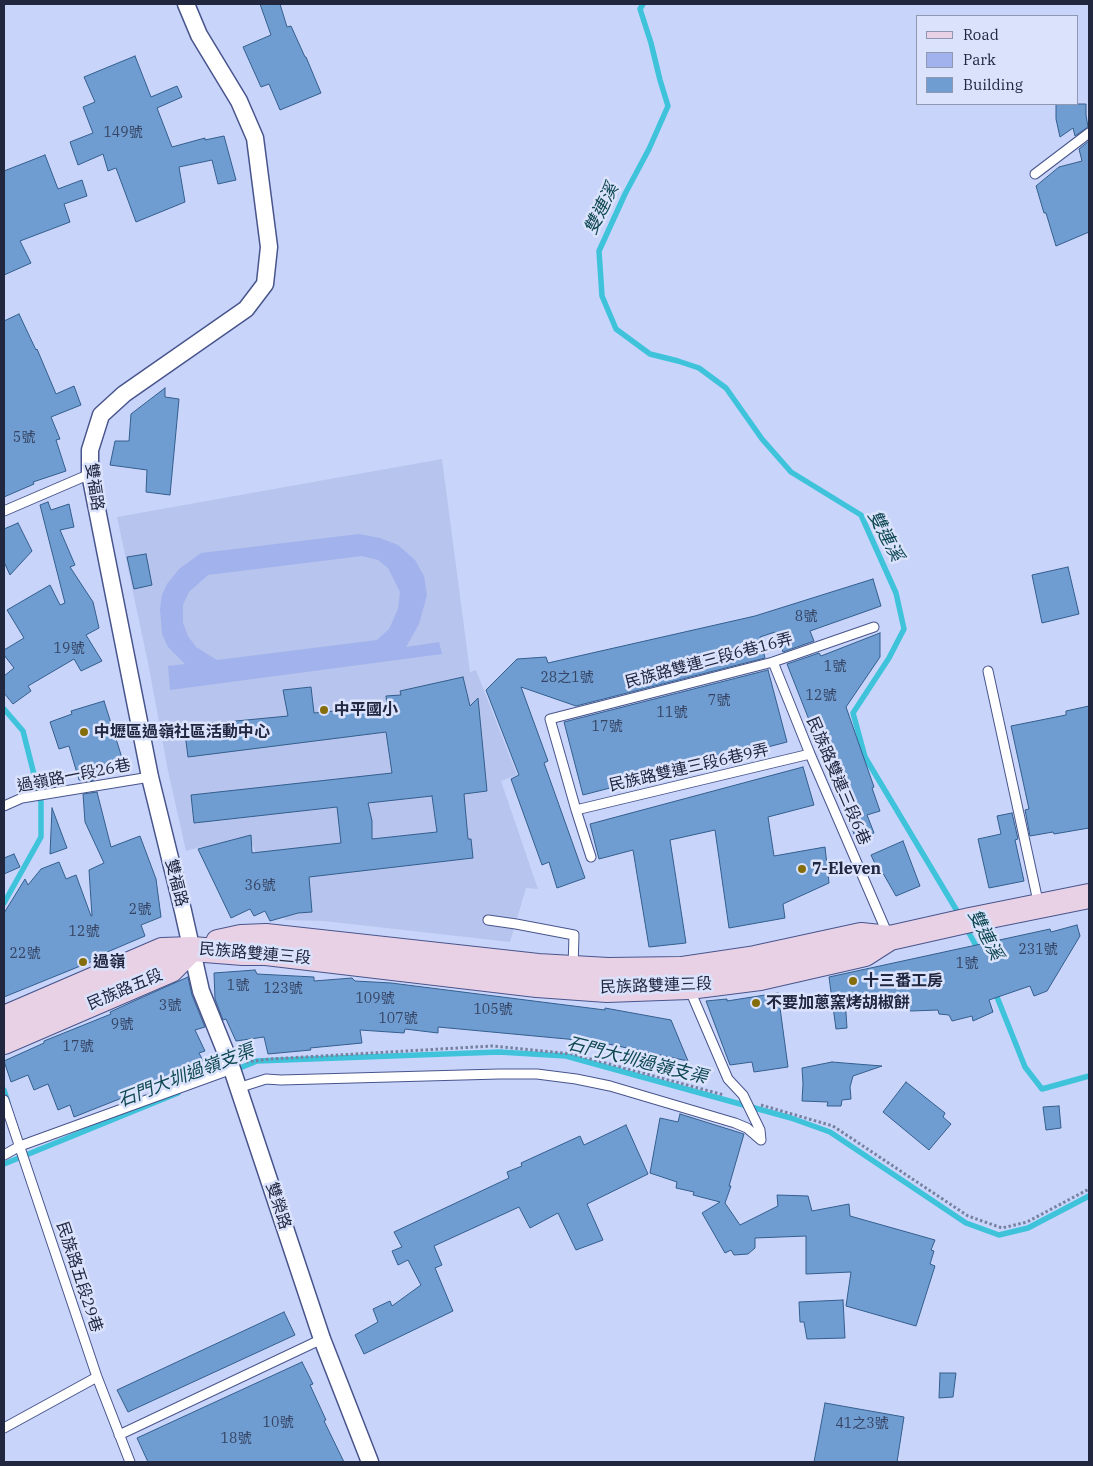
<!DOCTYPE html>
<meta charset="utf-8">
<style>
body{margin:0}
#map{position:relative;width:1093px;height:1466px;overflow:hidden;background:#c9d4fb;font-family:"IBM Plex Serif",serif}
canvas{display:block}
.frame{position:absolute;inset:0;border:5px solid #21273f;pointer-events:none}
.legend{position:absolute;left:916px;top:15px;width:162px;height:90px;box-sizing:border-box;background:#dae2fc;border:1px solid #9097b0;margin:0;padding:6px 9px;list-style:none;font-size:15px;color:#21273f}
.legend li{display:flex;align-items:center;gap:10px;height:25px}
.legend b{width:25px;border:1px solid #9097b0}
</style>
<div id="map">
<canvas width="1093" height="1466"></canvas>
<div class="frame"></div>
<ul class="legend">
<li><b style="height:6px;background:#e8d1e5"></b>Road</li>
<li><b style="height:14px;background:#a2b2ec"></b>Park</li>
<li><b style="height:14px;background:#709dd1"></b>Building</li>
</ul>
</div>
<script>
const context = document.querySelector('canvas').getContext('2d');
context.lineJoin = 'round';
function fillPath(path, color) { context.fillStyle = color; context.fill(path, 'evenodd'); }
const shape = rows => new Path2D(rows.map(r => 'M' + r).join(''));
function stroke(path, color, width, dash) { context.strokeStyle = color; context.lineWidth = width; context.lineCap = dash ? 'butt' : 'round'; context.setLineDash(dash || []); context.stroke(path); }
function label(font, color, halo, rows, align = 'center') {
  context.font = font + ' "IBM Plex Serif","Noto Sans TC",serif'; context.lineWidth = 5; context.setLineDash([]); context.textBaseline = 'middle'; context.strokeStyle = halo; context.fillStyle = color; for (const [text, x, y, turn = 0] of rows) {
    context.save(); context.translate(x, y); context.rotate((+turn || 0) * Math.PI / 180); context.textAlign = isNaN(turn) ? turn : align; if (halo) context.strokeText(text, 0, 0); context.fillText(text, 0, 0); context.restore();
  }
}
fillPath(shape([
 [442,459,470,672,476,670,517,775,501,781,538,889,526,888,510,942,324,921,285,920,252,844,201,847,186,851,168,771,148,663,117,517]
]), '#b7c4ed');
fillPath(shape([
 [359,534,380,538,398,545,415,560,424,576,427,595,419,624,406,647,439,642,442,654,170,690,168,666,185,664,168,647,162,634,160,609,162,595,167,584,179,569,201,553],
 [362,556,378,560,388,568,400,592,398,609,389,629,377,640,217,660,196,647,188,636,183,623,183,605,189,592,208,575]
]), '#a2b2ec');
stroke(shape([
 [643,4,640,9,651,43,660,80,668,106,649,149,625,194,599,251,602,296,616,329,650,354,678,361,699,368,726,388,762,439,791,472,861,515,896,593,904,629,889,658,853,713,865,757,960,916],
 [4,709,23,731,41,802,41,837,4,903],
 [965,926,979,951],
 [995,992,1025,1067,1042,1089,1089,1076],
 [235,1070,257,1061,499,1052,566,1056,791,1118,830,1132,966,1223,999,1235,1028,1228,1089,1196],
 [4,1090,8,1103],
 [4,1164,178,1093]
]), '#3ec3db', 5.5);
const building = shape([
 [260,4,280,4,287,27,291,26,305,57,306,57,321,93,280,110,269,84,261,87,243,47,271,35,260,4],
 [135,56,151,97,177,86,182,97,157,108,172,147,205,138,205,140,224,136,236,180,218,184,212,160,179,167,185,202,136,222,116,168,108,171,103,154,78,165,70,142,93,133,83,107,95,102,84,77,135,56],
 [1056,104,1086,104,1086,115,1088,127,1075,136,1073,128,1060,137,1056,119,1056,104],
 [1089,141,1089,232,1056,246,1046,213,1044,213,1036,186,1059,167,1082,161,1079,149,1089,141],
 [45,155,58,189,82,180,87,196,64,204,70,222,20,241,31,263,4,275,4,171,45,155],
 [19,314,36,350,37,349,56,394,74,386,81,405,51,417,60,439,56,440,66,471,33,482,34,484,4,497,4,321,19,314],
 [165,388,165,397,179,399,170,495,146,492,147,470,110,465,115,441,129,441,131,414,165,388],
 [48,502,51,510,69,504,74,527,60,530,75,565,70,567,93,602,99,628,86,635,102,661,81,671,74,659,28,686,31,691,13,704,4,693,4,676,14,668,4,655,4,650,24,638,7,610,50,585,60,605,65,603,40,505,48,502],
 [18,523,32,551,10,575,4,562,4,529,18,523],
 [146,554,152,585,134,589,127,557,146,554],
 [1068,567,1079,614,1042,623,1032,575,1068,567],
 [873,579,881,606,810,631,814,641,783,652,775,632,760,637,765,658,576,706,521,687,548,761,544,763,585,878,557,888,549,862,542,865,511,779,519,775,486,690,517,659,546,657,548,663,755,616,873,579],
 [880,633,880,657,846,707,874,787,872,788,880,811,867,815,874,833,856,839,787,664,819,653,821,656,880,633],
 [768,670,787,742,583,795,564,722,768,670],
 [463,677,470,706,478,698,487,791,464,794,468,839,471,839,473,858,309,877,312,912,298,913,270,921,265,911,254,916,250,909,231,918,198,849,251,835,252,853,341,843,337,807,194,823,191,795,392,773,386,732,188,757,184,726,288,716,283,690,311,687,314,713,387,706,386,696,401,695,400,691,463,677],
 [432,796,437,832,372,839,372,821,368,803,432,796],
 [104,701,123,761,123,767,93,777,94,780,83,782,82,780,79,780,69,746,59,749,50,722,72,714,71,711,104,701],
 [1089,706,1089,828,1054,834,1053,832,1030,836,1025,810,1029,809,1011,726,1066,715,1066,711,1089,706],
 [803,767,814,805,768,817,774,856,825,847,829,883,783,904,785,918,729,928,715,830,670,840,686,943,649,947,633,850,599,859,590,824,803,767],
 [97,792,111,847,140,836,156,879,161,917,141,925,145,936,105,953,105,956,4,997,4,913,25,879,28,885,41,869,59,862,66,879,76,875,91,916,92,916,89,870,104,863,85,822,83,794,97,792],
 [52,808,67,848,50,854,52,808],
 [1012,813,1018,839,1015,840,1024,881,989,888,978,839,1001,834,997,816,1012,813],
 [903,841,920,886,896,896,880,868,877,868,871,855,903,841],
 [14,854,20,867,4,874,4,858,14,854],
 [1077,925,1080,936,1047,991,1034,996,1030,986,989,1000,993,1012,973,1021,972,1016,952,1021,949,1015,939,1014,938,1010,911,1011,882,1002,877,1003,876,999,845,998,847,1028,836,1029,829,977,1050,929,1051,932,1077,925],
 [255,970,257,974,314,977,314,981,352,978,355,981,391,983,605,1010,605,1008,671,1020,688,1061,599,1042,438,1027,438,1033,405,1029,404,1033,360,1030,362,1043,310,1048,311,1050,268,1054,264,1037,236,1041,226,1019,223,1020,215,999,214,973,255,970],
 [188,977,192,995,205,1027,195,1030,205,1051,199,1053,203,1061,182,1070,182,1072,132,1094,74,1117,70,1105,58,1110,48,1084,34,1090,28,1075,11,1082,4,1061,44,1043,44,1041,111,1014,110,1012,134,1001,188,977],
 [778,993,788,1067,754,1072,752,1062,730,1065,706,1001,727,999,727,1001,778,993],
 [832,1062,844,1063,882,1066,853,1076,850,1087,851,1099,842,1100,841,1106,827,1106,828,1102,802,1101,803,1084,802,1068,832,1062],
 [906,1082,945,1113,943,1117,951,1124,929,1150,883,1112,906,1082],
 [1059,1106,1061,1128,1046,1130,1043,1107,1059,1106],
 [680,1114,744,1134,729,1186,731,1186,725,1203,740,1225,778,1206,777,1195,808,1196,812,1211,849,1204,850,1216,935,1240,931,1250,934,1251,930,1264,935,1266,916,1326,846,1306,851,1272,806,1274,806,1236,755,1238,755,1248,748,1254,734,1255,731,1250,725,1253,702,1213,720,1202,693,1195,694,1192,676,1188,677,1182,650,1173,660,1118,678,1122,680,1114],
 [626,1125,648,1174,587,1204,603,1240,576,1250,558,1213,530,1228,519,1207,434,1246,442,1265,435,1268,453,1311,364,1354,355,1335,378,1322,373,1309,390,1301,392,1306,421,1285,408,1260,398,1265,392,1251,402,1247,394,1232,509,1178,507,1172,522,1166,521,1163,580,1136,584,1145,626,1125],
 [843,1300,845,1338,807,1339,804,1322,800,1322,799,1302,843,1300],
 [284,1312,295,1335,128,1412,117,1390,284,1312],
 [302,1362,313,1384,310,1385,326,1420,324,1421,344,1462,148,1462,137,1438,302,1362],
 [940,1373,956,1373,953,1397,939,1398,940,1373],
 [825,1403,904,1417,897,1462,814,1462,825,1403]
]);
fillPath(building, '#709dd1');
stroke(building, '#335e8d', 1);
const service = shape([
 [1035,174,1089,133],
 [4,511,90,474],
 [773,662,810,754,888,935],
 [988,671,1039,906],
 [810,754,576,810,550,719,773,662,874,627],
 [4,806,22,798,150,777],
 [576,810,591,857],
 [488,920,516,924,574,935,573,967],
 [689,988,728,1079,743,1095,760,1130,761,1140],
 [238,1088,266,1079,281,1080,499,1074,537,1074,576,1079,610,1086,735,1123,747,1128,761,1140],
 [4,1100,97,1377,130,1462],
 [4,1155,20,1146,232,1069],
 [4,1428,97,1377],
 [119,1435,322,1339]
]);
const minor = shape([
 [186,4,199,35,239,101,255,138,269,247,265,284,246,309,124,394,101,415,90,450,90,474,150,777,183,911,201,991,230,1063,322,1339,370,1462]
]);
const secondary = shape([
 [218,942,241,937,266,936,538,966,608,970,681,969,755,958,861,935,890,938,970,920,1089,896],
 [4,1018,162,950,192,949,243,953,266,953,537,985,607,990,689,987,760,978,865,954,890,938],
 [4,1042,171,970,192,949]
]);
stroke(service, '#48558c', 11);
stroke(minor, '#48558c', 19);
stroke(secondary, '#48558c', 26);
stroke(shape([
 [246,1062,270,1059,492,1046,572,1054,724,1095],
 [761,1105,833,1126,968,1216,1002,1228,1027,1222,1089,1189]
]), '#77809f', 3, [2.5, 2.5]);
stroke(service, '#fff', 9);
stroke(minor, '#fff', 16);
stroke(secondary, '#e8d1e5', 24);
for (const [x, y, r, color] of [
 [324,710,5,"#866d0b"],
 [84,732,5,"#866d0b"],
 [802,869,5,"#866d0b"],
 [83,962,5,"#866d0b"],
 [853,981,5,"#866d0b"],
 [756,1003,5,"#866d0b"]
]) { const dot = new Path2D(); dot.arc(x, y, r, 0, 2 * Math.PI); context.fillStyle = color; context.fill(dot); stroke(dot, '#dae2fc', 2); }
label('14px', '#354464', null, [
 ["149號",123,133],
 ["5號",24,438],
 ["8號",806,617],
 ["19號",69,649],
 ["1號",835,667],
 ["28之1號",567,678],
 ["12號",821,696],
 ["7號",719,701],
 ["11號",672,713],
 ["17號",607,727],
 ["36號",260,886],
 ["2號",140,910],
 ["12號",84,932],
 ["231號",1038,950],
 ["22號",25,954],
 ["1號",967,964],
 ["1號",238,986],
 ["123號",283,989],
 ["109號",375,999],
 ["3號",170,1006],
 ["105號",493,1010],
 ["107號",398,1019],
 ["9號",122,1025],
 ["17號",78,1047],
 ["10號",278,1423],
 ["41之3號",862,1424],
 ["18號",236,1439]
]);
label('16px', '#21273f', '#dae2fc', [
 ["雙福路",94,487,82],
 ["民族路雙連三段6巷16弄",709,661,-15],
 ["民族路雙連三段6巷9弄",689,768,-13],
 ["過嶺路一段26巷",74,776,-11],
 ["民族路雙連三段6巷",838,781,67],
 ["雙福路",176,883,76],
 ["民族路雙連三段",255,954,5],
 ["民族路雙連三段",656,986,-2],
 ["民族路五段",125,990,-23],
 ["雙榮路",278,1206,72],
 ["民族路五段29巷",79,1277,72]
]);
label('bold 16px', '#21273f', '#dae2fc', [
 ["中平國小",334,710],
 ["中壢區過嶺社區活動中心",94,732],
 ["7-Eleven",812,869],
 ["過嶺",93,962],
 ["十三番工房",863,981],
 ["不要加蔥窯烤胡椒餅",766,1003]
], 'left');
label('italic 18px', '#0e4751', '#dae2fc', [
 ["雙連溪",602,209,-64],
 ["雙連溪",885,536,62],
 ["雙連溪",985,935,63],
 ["石門大圳過嶺支渠",637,1061,14],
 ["石門大圳過嶺支渠",186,1076,-21]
]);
</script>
